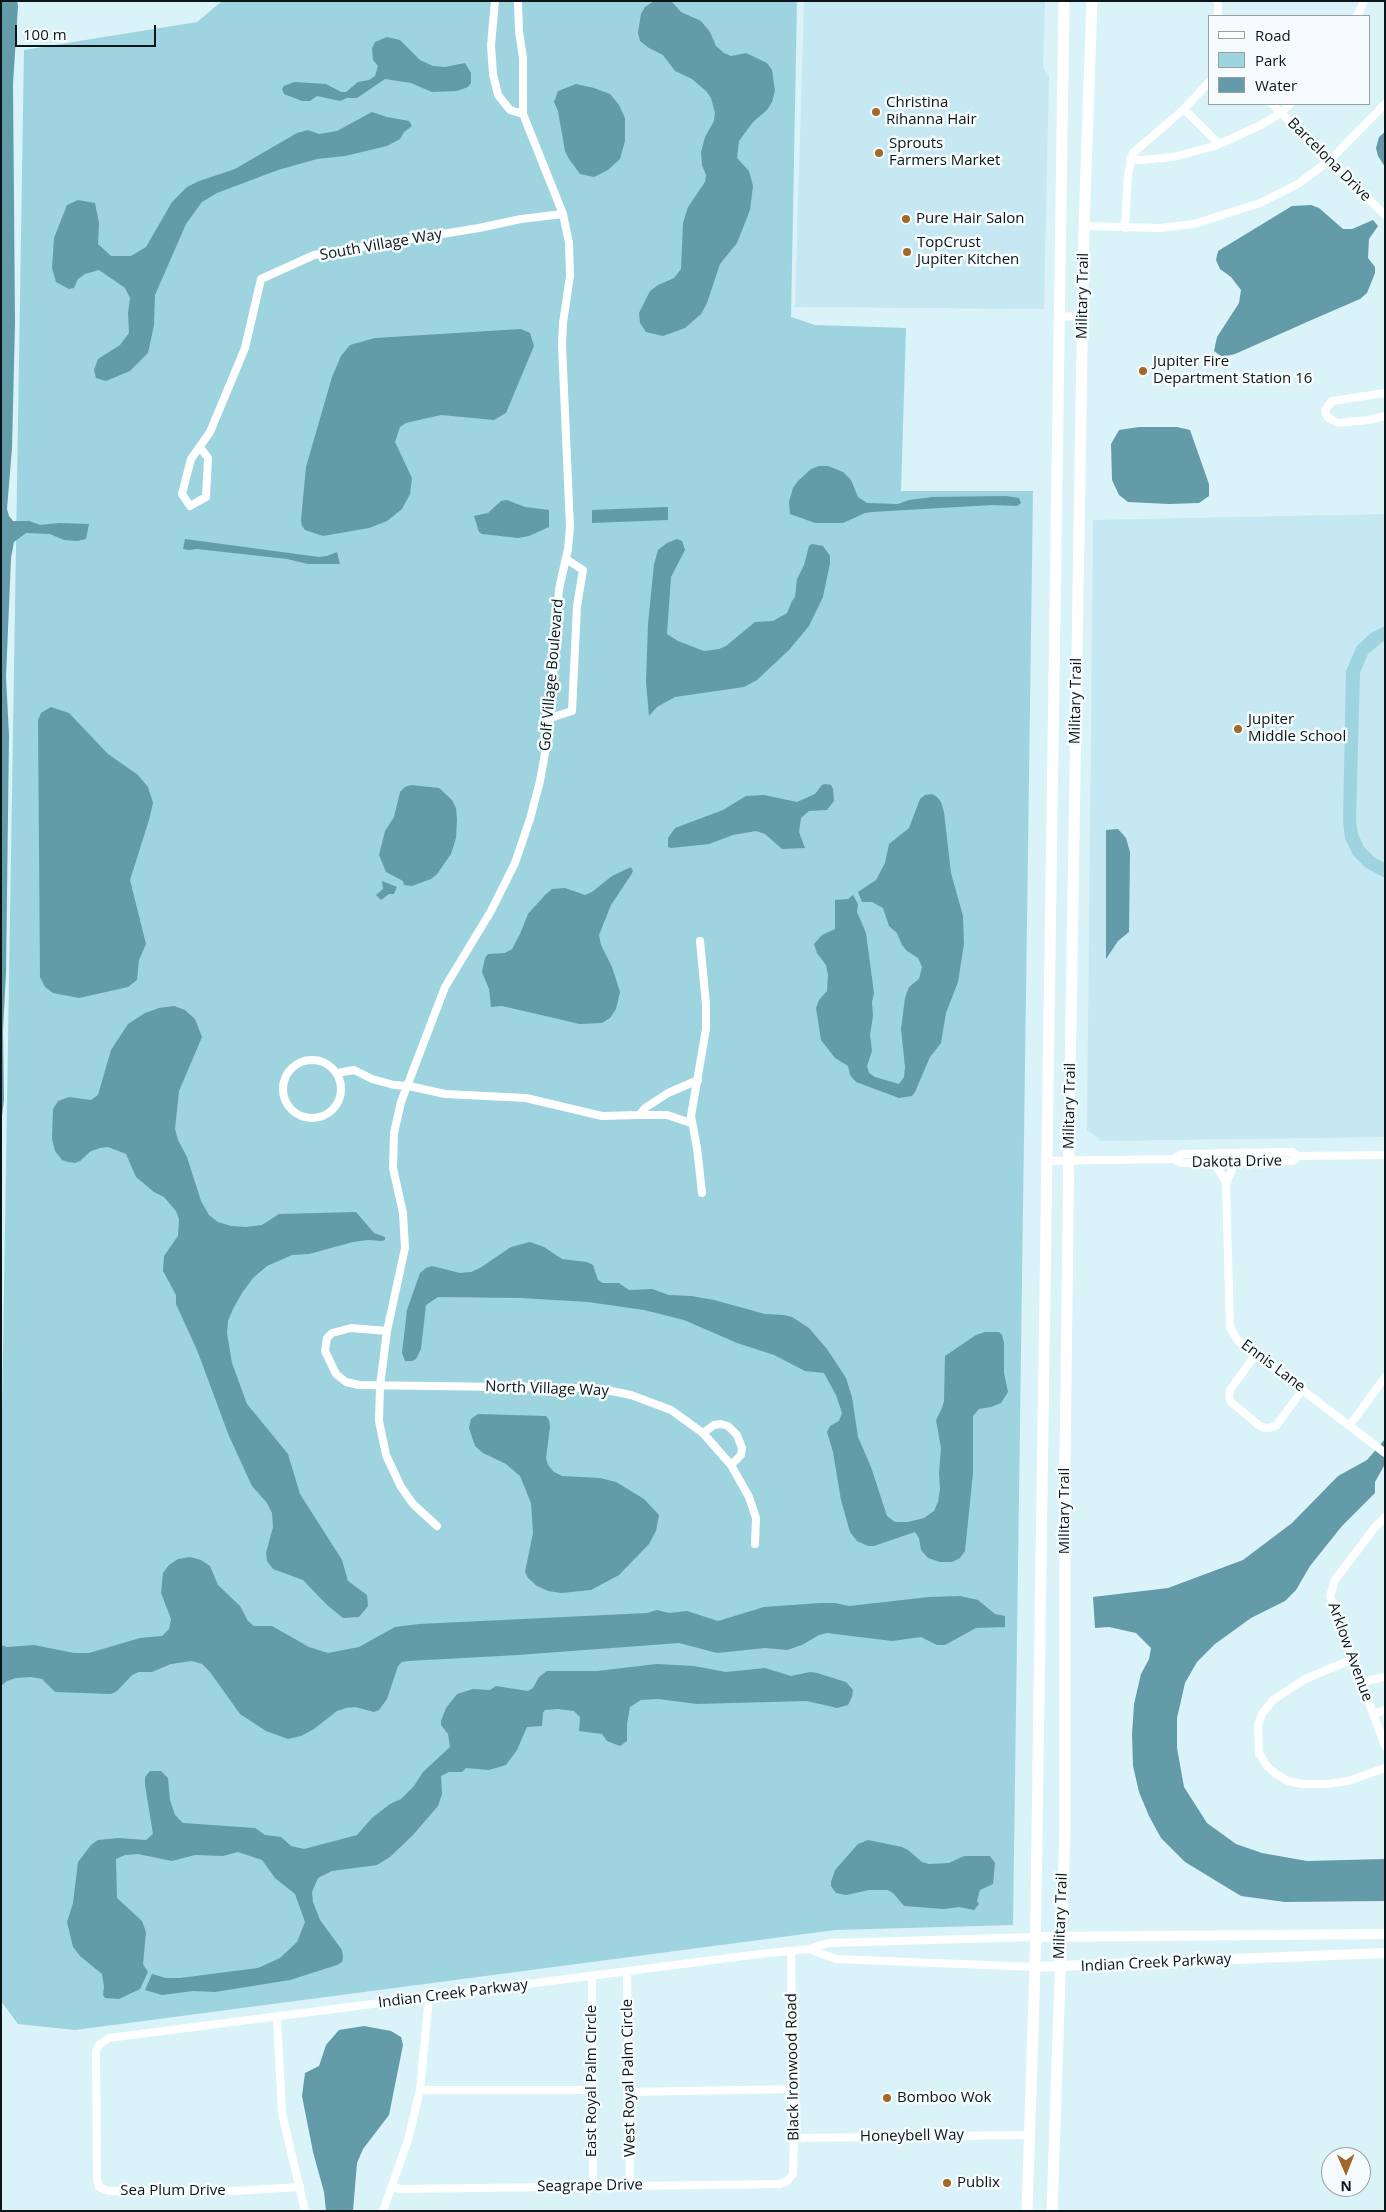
<!DOCTYPE html>
<style>
body{margin:0}
#map{position:relative;width:1386px;height:2212px;overflow:hidden;background:#d9f3f9;font-family:"Open Sans",sans-serif}
canvas{display:block}
.frame{position:absolute;inset:0;border:2px solid #0c1517;pointer-events:none}
.legend{position:absolute;left:1208px;top:15px;width:162px;height:90px;box-sizing:border-box;background:#f6fcfd;border:1px solid #98a0a1;margin:0;padding:6px 9px;list-style:none;font-size:15px;color:#0c1517}
.legend li{display:flex;align-items:center;gap:10px;height:25px}
.legend b{width:25px;border:1px solid #98a0a1}
.north{position:absolute;left:1321px;top:2147px;width:50px;height:50px;box-sizing:border-box;background:#f6fcfd;border:1px solid #98a0a1;border-radius:50%;rotate:179deg;font-size:14px;font-weight:700;line-height:20px;text-align:center;color:#0c1517}
.north::after{content:'';display:block;margin:auto;width:18px;height:22px;background:#a26827;clip-path:polygon(50% 0,100% 100%,50% 72%,0 100%)}
.scale{position:absolute;left:15px;top:25px;width:141px;height:22px;box-sizing:border-box;border:2px solid #0c1517;border-top:0;padding-left:6px;font-size:15px;line-height:18px;white-space:nowrap;color:#0c1517;-webkit-text-stroke:4px #f6fcfd;paint-order:stroke}
</style>
<div id="map">
<canvas width="1386" height="2212"></canvas>
<div class="frame"></div>
<ul class="legend">
<li><b style="height:6px;background:#fff"></b>Road</li>
<li><b style="height:14px;background:#9ed3e0"></b>Park</li>
<li><b style="height:14px;background:#639ba9"></b>Water</li>
</ul>
<div class="north">N</div>
<div class="scale">100 m</div>
</div>
<script>
const context = document.querySelector('canvas').getContext('2d');
context.lineJoin = 'round';
function fillPath(path, color) { context.fillStyle = color; context.fill(path, 'evenodd'); }
const shape = rows => new Path2D(rows.map(r => 'M' + r).join(''));
function stroke(path, color, width, dash) { context.strokeStyle = color; context.lineWidth = width; context.lineCap = dash ? 'butt' : 'round'; context.setLineDash(dash || []); context.stroke(path); }
function label(font, color, halo, rows, align = 'center') {
  context.font = font + ' "Open Sans",sans-serif'; context.lineWidth = 5; context.setLineDash([]); context.textBaseline = 'middle'; context.strokeStyle = halo; context.fillStyle = color; for (const [text, x, y, turn = 0] of rows) {
    context.save(); context.translate(x, y); context.rotate((+turn || 0) * Math.PI / 180); context.textAlign = isNaN(turn) ? turn : align; if (halo) context.strokeText(text, 0, 0); context.fillText(text, 0, 0); context.restore();
  }
}
fillPath(shape([
 [804,1,1045,1,1043,67,1049,76,1044,309,795,307],
 [1385,514,1385,1137,1101,1141,1087,1130,1093,520]
]), '#c5e8f2');
fillPath(shape([
 [222,1,797,1,791,317,815,325,906,328,901,491,1033,491,1013,1925,835,1930,75,2030,18,2024,1,2001,1,1476,24,50,197,22],
 [1385,626,1385,640,1368,654,1360,673,1356,820,1358,834,1364,847,1374,857,1385,863,1385,878,1366,868,1353,855,1345,838,1343,820,1346,671,1357,646,1371,633]
]), '#9ed3e0');
fillPath(shape([
 [1,1,17,1,18,6,13,84,15,323,12,448,7,509,9,516,13,521,29,521,40,525,59,523,89,524,86,539,77,541,64,540,50,534,26,533,14,542,11,558,6,677,9,735,6,972,3,1031,4,1100,1,1124],
 [654,1,671,1,681,12,701,21,710,32,716,46,724,53,731,56,746,53,767,63,772,70,775,91,772,102,767,110,753,122,739,141,737,158,749,171,753,186,750,210,737,243,720,264,707,303,701,314,685,328,663,336,646,332,640,323,639,313,650,291,658,285,674,278,681,269,683,223,688,207,705,182,706,175,702,165,701,152,705,137,714,121,715,113,711,98,706,91,692,79,675,71,663,55,649,48,640,41,638,33,641,14,645,7],
 [387,37,400,40,420,60,433,66,445,67,465,63,471,73,471,83,468,87,457,91,432,92,411,83,385,79,357,98,347,98,340,101,317,96,310,101,302,101,284,94,282,89,284,86,294,82,326,84,341,92,346,92,358,82,369,80,375,76,378,66,373,60,372,48,375,42],
 [576,84,594,88,610,94,619,105,625,118,625,141,620,159,608,170,594,177,580,174,569,159,565,151,558,111,554,102,558,91],
 [372,112,387,117,409,121,412,126,404,132,400,139,387,146,345,156,317,159,278,170,217,193,202,202,186,224,155,295,154,325,148,353,130,371,106,381,96,378,94,370,98,359,120,345,129,333,128,313,130,298,125,288,99,270,85,274,78,279,74,288,69,289,56,282,52,268,54,238,67,205,78,200,95,203,99,223,98,244,111,256,131,256,146,247,172,202,187,187,199,181,235,169,297,133,308,130,319,134,337,131],
 [1385,132,1385,167,1378,156,1376,148,1379,137],
 [1311,205,1319,208,1343,229,1352,229,1373,220,1378,226,1369,239,1368,258,1375,267,1375,273,1367,293,1360,299,1307,322,1235,354,1222,357,1214,351,1217,337,1239,303,1241,290,1231,277,1220,269,1216,260,1218,251,1292,206],
 [521,329,530,333,534,346,506,413,494,420,441,415,406,423,400,427,395,442,412,478,410,494,402,509,387,521,369,528,323,536,305,530,302,526,301,520,306,467,332,377,341,356,350,345,375,338],
 [1139,427,1177,427,1190,430,1209,484,1209,496,1199,503,1169,504,1128,502,1119,495,1112,480,1111,444,1119,430],
 [819,466,828,466,843,472,851,480,858,497,867,503,898,504,909,500,932,497,1006,496,1019,498,1021,503,1017,506,992,505,872,512,865,513,843,523,815,523,790,514,789,502,793,488,798,481,811,469],
 [507,500,525,507,549,510,549,527,529,536,518,538,482,534,479,532,474,516,488,513,501,501],
 [666,507,668,507,668,520,592,523,592,510],
 [185,539,319,557,327,556,337,552,340,564,308,564,287,559,197,549,189,550,183,549],
 [677,539,682,541,685,550,671,577,667,634,678,641,704,651,719,649,726,646,755,622,773,621,787,613,792,601,795,597,797,579,804,565,809,546,812,544,823,546,830,556,830,563,823,597,809,626,789,650,757,680,744,687,675,697,657,707,649,716,646,682,648,624,654,564,658,550,667,543],
 [51,707,69,713,108,754,138,775,148,787,153,803,149,820,130,880,146,944,139,960,137,980,128,987,79,998,53,993,45,987,40,977,38,720,41,713],
 [825,784,831,785,833,789,834,801,827,810,809,811,801,818,799,832,805,848,782,849,765,834,756,831,733,835,709,844,671,848,668,847,668,838,675,828,723,810,746,796,764,795,797,802,815,794,822,785],
 [411,785,439,788,452,800,456,808,457,819,456,838,451,854,437,874,431,879,412,886,404,885,403,881,386,872,379,855,385,831,394,817,400,792,405,787],
 [932,794,937,797,941,802,944,812,951,873,963,916,964,944,958,982,946,1013,941,1043,930,1057,915,1092,912,1096,899,1098,856,1082,850,1075,848,1066,835,1058,821,1040,816,1008,819,1000,827,991,828,975,826,965,817,953,814,944,822,935,835,929,835,900,848,899,853,895,858,904,857,912,866,933,874,993,872,1002,873,1016,870,1035,872,1051,867,1066,869,1073,875,1077,899,1084,904,1077,905,1067,901,1029,905,998,909,987,919,979,922,967,918,958,907,951,902,945,897,933,889,926,883,908,872,902,862,902,858,892,876,880,885,863,889,844,909,828,920,799,925,795],
 [1118,829,1126,838,1130,852,1129,932,1118,941,1106,959,1106,830],
 [631,867,633,871,631,875,611,905,599,935,601,945,612,967,620,992,616,1009,610,1018,602,1023,580,1024,502,1006,491,1007,489,989,482,972,485,958,488,954,505,953,512,949,520,934,528,914,545,895,552,889,565,888,585,895,592,892,612,876],
 [382,881,397,887,394,894,389,894,381,900,376,895,383,889],
 [174,1006,185,1010,195,1019,202,1037,179,1091,175,1129,178,1140,187,1157,201,1201,209,1215,218,1222,231,1226,246,1227,262,1225,279,1214,356,1212,374,1233,385,1237,385,1240,382,1241,368,1240,353,1242,309,1254,292,1255,267,1266,253,1278,242,1293,233,1309,228,1321,227,1333,232,1363,247,1404,288,1454,300,1494,342,1560,348,1581,367,1595,368,1606,359,1617,343,1618,327,1605,303,1580,273,1569,267,1561,266,1553,273,1527,272,1513,267,1503,252,1486,229,1436,197,1350,176,1304,176,1295,163,1271,164,1256,178,1236,179,1219,176,1211,164,1197,154,1192,136,1177,126,1154,108,1147,100,1148,91,1151,80,1161,75,1163,68,1162,62,1160,55,1151,52,1139,53,1109,58,1101,69,1097,91,1100,98,1095,111,1050,128,1024,145,1013,159,1008],
 [530,1242,544,1247,562,1259,587,1262,593,1265,598,1280,603,1283,619,1283,629,1290,652,1289,669,1295,691,1296,714,1300,765,1314,784,1315,792,1317,809,1328,827,1349,846,1378,852,1397,858,1437,871,1467,887,1516,895,1522,908,1522,924,1518,934,1511,938,1502,940,1489,939,1473,941,1448,936,1420,942,1408,944,1401,945,1356,976,1335,985,1332,999,1332,1002,1335,1004,1343,1004,1373,1008,1392,1001,1403,991,1407,979,1409,973,1416,973,1473,965,1551,960,1558,952,1562,940,1562,928,1558,921,1550,919,1538,915,1532,874,1546,868,1546,857,1541,850,1532,841,1500,833,1452,827,1432,830,1426,839,1421,842,1413,836,1395,824,1373,805,1371,774,1355,737,1343,684,1320,644,1310,588,1302,521,1298,438,1297,426,1305,421,1349,416,1359,412,1361,405,1361,402,1353,407,1310,420,1273,426,1268,432,1266,460,1273,471,1272,480,1268,511,1247],
 [478,1414,546,1416,549,1420,550,1427,546,1458,548,1465,554,1472,562,1476,600,1478,616,1482,644,1499,659,1515,656,1531,649,1544,619,1575,591,1590,561,1593,548,1591,537,1586,528,1578,525,1572,533,1533,531,1503,520,1476,506,1464,483,1453,475,1446,469,1428,471,1419],
 [1385,1439,1385,1464,1375,1482,1375,1493,1342,1526,1310,1566,1296,1590,1285,1601,1251,1618,1215,1644,1197,1662,1185,1683,1177,1718,1177,1748,1184,1787,1207,1823,1236,1844,1262,1853,1307,1861,1385,1859,1385,1901,1285,1902,1241,1896,1185,1862,1161,1838,1149,1816,1139,1792,1133,1766,1132,1734,1134,1704,1141,1674,1149,1659,1151,1648,1136,1633,1109,1627,1095,1628,1093,1597,1168,1588,1243,1560,1292,1523,1338,1476,1367,1460],
 [190,1557,201,1560,210,1566,218,1585,240,1606,248,1621,254,1626,272,1626,309,1647,328,1653,359,1647,395,1627,419,1624,647,1613,657,1610,669,1613,687,1611,718,1621,764,1607,820,1603,835,1603,849,1606,929,1597,960,1596,978,1600,995,1614,1005,1616,1005,1627,976,1628,945,1645,937,1645,921,1637,892,1641,827,1633,819,1635,802,1645,787,1650,765,1648,717,1653,679,1643,518,1655,408,1661,402,1662,398,1666,387,1699,379,1710,374,1712,355,1707,346,1708,337,1711,314,1729,301,1736,288,1739,266,1731,240,1714,210,1672,202,1664,192,1661,171,1664,152,1672,139,1672,132,1675,117,1691,111,1694,55,1692,42,1679,31,1677,16,1678,7,1681,1,1686,1,1645,7,1647,34,1645,74,1653,89,1653,140,1638,162,1636,169,1629,171,1619,161,1593,163,1573,169,1565,178,1559],
 [657,1664,694,1666,726,1672,765,1668,791,1676,810,1672,817,1673,846,1682,853,1690,852,1697,848,1705,837,1708,807,1701,697,1704,658,1699,641,1700,630,1707,627,1724,627,1741,620,1746,607,1741,602,1734,579,1731,580,1717,574,1711,558,1709,545,1710,543,1713,542,1726,527,1727,517,1750,506,1765,489,1770,466,1768,462,1772,449,1772,441,1776,442,1794,438,1806,413,1835,390,1857,377,1865,332,1871,318,1878,312,1892,313,1902,320,1920,342,1950,343,1957,342,1962,337,1965,290,1980,215,1992,193,1991,162,1995,145,1990,152,1974,166,1978,180,1978,258,1968,280,1958,297,1942,305,1922,295,1894,275,1878,262,1860,238,1852,223,1856,195,1855,172,1861,138,1854,125,1855,116,1859,117,1898,142,1921,146,1932,143,1964,148,1972,140,1989,119,1999,105,1998,103,1995,104,1987,102,1974,80,1956,73,1947,67,1922,73,1903,78,1862,91,1845,98,1840,118,1838,146,1840,153,1834,145,1785,145,1777,150,1771,161,1771,168,1778,170,1800,175,1815,183,1823,255,1828,265,1835,281,1837,291,1846,304,1849,357,1835,372,1818,390,1804,401,1799,414,1786,423,1772,450,1747,448,1734,441,1725,441,1721,446,1708,457,1694,473,1689,490,1690,496,1686,528,1691,533,1688,539,1677,547,1671,597,1671],
 [868,1840,902,1847,908,1850,922,1862,929,1864,949,1863,964,1856,990,1856,995,1863,993,1884,980,1890,977,1901,979,1904,974,1910,959,1907,944,1909,904,1906,893,1893,888,1890,869,1890,846,1895,836,1893,831,1886,831,1882,835,1870,858,1844],
 [364,2026,391,2031,401,2037,403,2045,389,2115,363,2149,357,2163,353,2211,326,2211,324,2192,313,2152,302,2096,305,2073,319,2066,326,2045,339,2030]
]), '#639ba9');
stroke(shape([
 [495,1,491,45,493,74,498,95,510,110,523,114],
 [1218,16,1218,1],
 [1357,16,1364,1],
 [1272,104,1385,215],
 [1184,109,1219,144],
 [1130,159,1142,160,1173,157,1215,146,1261,125,1281,113,1290,104],
 [1084,226,1160,228,1194,224,1260,203,1298,184,1330,160,1385,104],
 [1125,228,1128,174,1133,153,1184,109,1210,81],
 [1059,316,1083,317],
 [1385,393,1332,401,1325,410,1327,417,1338,423,1369,420,1385,416],
 [200,447,208,458,206,497,190,506,182,494,191,459,210,432,245,348,261,279,314,255,479,228,521,219,563,214],
 [550,718,572,711,577,606,583,570,566,559],
 [700,941,706,1004,706,1029,691,1116,697,1148,702,1193],
 '283 1089a29 29 0 1 1 58 0a29 29 0 1 1-58 0Z',
 [337,1073,354,1070,372,1079,394,1085,409,1086,445,1094,526,1098,602,1116,639,1115,645,1108,668,1093,698,1080],
 [639,1115,667,1115,691,1123],
 [1173,1159,1182,1154,1227,1153,1292,1152,1299,1156,1385,1155],
 [1045,1161,1173,1159,1182,1163,1293,1161,1299,1156],
 [1235,1162,1226,1184,1230,1327,1238,1341,1385,1453],
 [1213,1163,1221,1173,1226,1184],
 [387,1331,351,1328,332,1333,327,1338,325,1351,336,1374,346,1382,359,1385,578,1388,606,1390,631,1395,671,1410,703,1433,731,1465,749,1497,756,1518,755,1544],
 [1256,1354,1230,1390,1229,1397,1231,1402,1261,1427,1268,1428,1276,1426,1303,1389],
 [1350,1425,1385,1377],
 [703,1433,714,1425,721,1424,728,1426,737,1435,742,1448,741,1455,731,1465],
 [1385,1517,1375,1527,1335,1580,1330,1596,1385,1746],
 [437,1526,413,1504,401,1487,386,1455,379,1421,380,1386,387,1331,405,1248,403,1213,393,1168,394,1133,401,1102,445,987,491,911,515,863,530,819,540,781,549,731,559,589,568,549,570,527,562,345,563,323,570,276,569,243,563,214,523,114,523,58,519,31,518,1],
 [1353,1659,1305,1679,1273,1700,1262,1714,1258,1725,1259,1753,1267,1766,1276,1774,1288,1781,1302,1784,1327,1784,1348,1781,1385,1768],
 [1361,1682,1385,1677],
 [1373,1714,1385,1710],
 [809,1949,836,1959,1035,1967],
 [627,1971,630,2185],
 [592,1976,593,2186],
 [277,2017,282,2113,305,2211],
 [420,2090,592,2090],
 [629,2092,793,2089],
 [794,2138,1029,2135],
 [300,2187,232,2191,108,2191,99,2187,97,2179,96,2051,99,2045,109,2038,760,1954,809,1949,828,1943,1035,1937],
 [392,2187,401,2189,780,2184,787,2181,793,2174,794,2138,791,1951],
 [383,2211,408,2140,420,2090,429,1997]
]), '#fff', 8);
stroke(shape([
 [1035,1937,1385,1934],
 [1035,1967,1385,1953]
]), '#fff', 10);
stroke(shape([
 [1027,2211,1035,1967,1064,1],
 [1052,2211,1065,1831,1065,1459,1069,1142,1084,226,1092,1]
]), '#fff', 11);
for (const [x, y, r, color] of [
 [876,112,5,"#a26827"],
 [879,153,5,"#a26827"],
 [906,219,5,"#a26827"],
 [907,252,5,"#a26827"],
 [1143,371,5,"#a26827"],
 [1238,729,5,"#a26827"],
 [887,2098,5,"#a26827"],
 [947,2183,5,"#a26827"]
]) { const dot = new Path2D(); dot.arc(x, y, r, 0, 2 * Math.PI); context.fillStyle = color; context.fill(dot); stroke(dot, '#f6fcfd', 2); }
label('15px', '#0c1517', '#f6fcfd', [
 ["Christina",886,103],
 ["Rihanna Hair",886,120],
 ["Sprouts",889,144],
 ["Farmers Market",889,161],
 ["Pure Hair Salon",916,219],
 ["TopCrust",917,243],
 ["Jupiter Kitchen",917,260],
 ["Jupiter Fire",1153,362],
 ["Department Station 16",1153,379],
 ["Jupiter",1248,720],
 ["Middle School",1248,737],
 ["Bomboo Wok",897,2098],
 ["Publix",957,2183]
], 'left');
label('15px', '#0c1517', '#f6fcfd', [
 ["Barcelona Drive",1329,160,45],
 ["South Village Way",381,245,-10],
 ["Military Trail",1083,296,-89],
 ["Golf Village Boulevard",552,675,-85],
 ["Military Trail",1076,701,-89],
 ["Military Trail",1070,1106,-89],
 ["Dakota Drive",1237,1162,-1],
 ["Ennis Lane",1273,1366,37],
 ["North Village Way",547,1389,2],
 ["Military Trail",1065,1511,-90],
 ["Arklow Avenue",1350,1652,70],
 ["Military Trail",1061,1916,-88],
 ["Indian Creek Parkway",1156,1963,-3],
 ["Indian Creek Parkway",453,1994,-7],
 ["Black Ironwood Road",793,2067,-91],
 ["West Royal Palm Circle",629,2078,-91],
 ["East Royal Palm Circle",592,2081,-90],
 ["Honeybell Way",912,2136,-1],
 ["Seagrape Drive",590,2186,-1],
 ["Sea Plum Drive",173,2191]
]);
</script>
